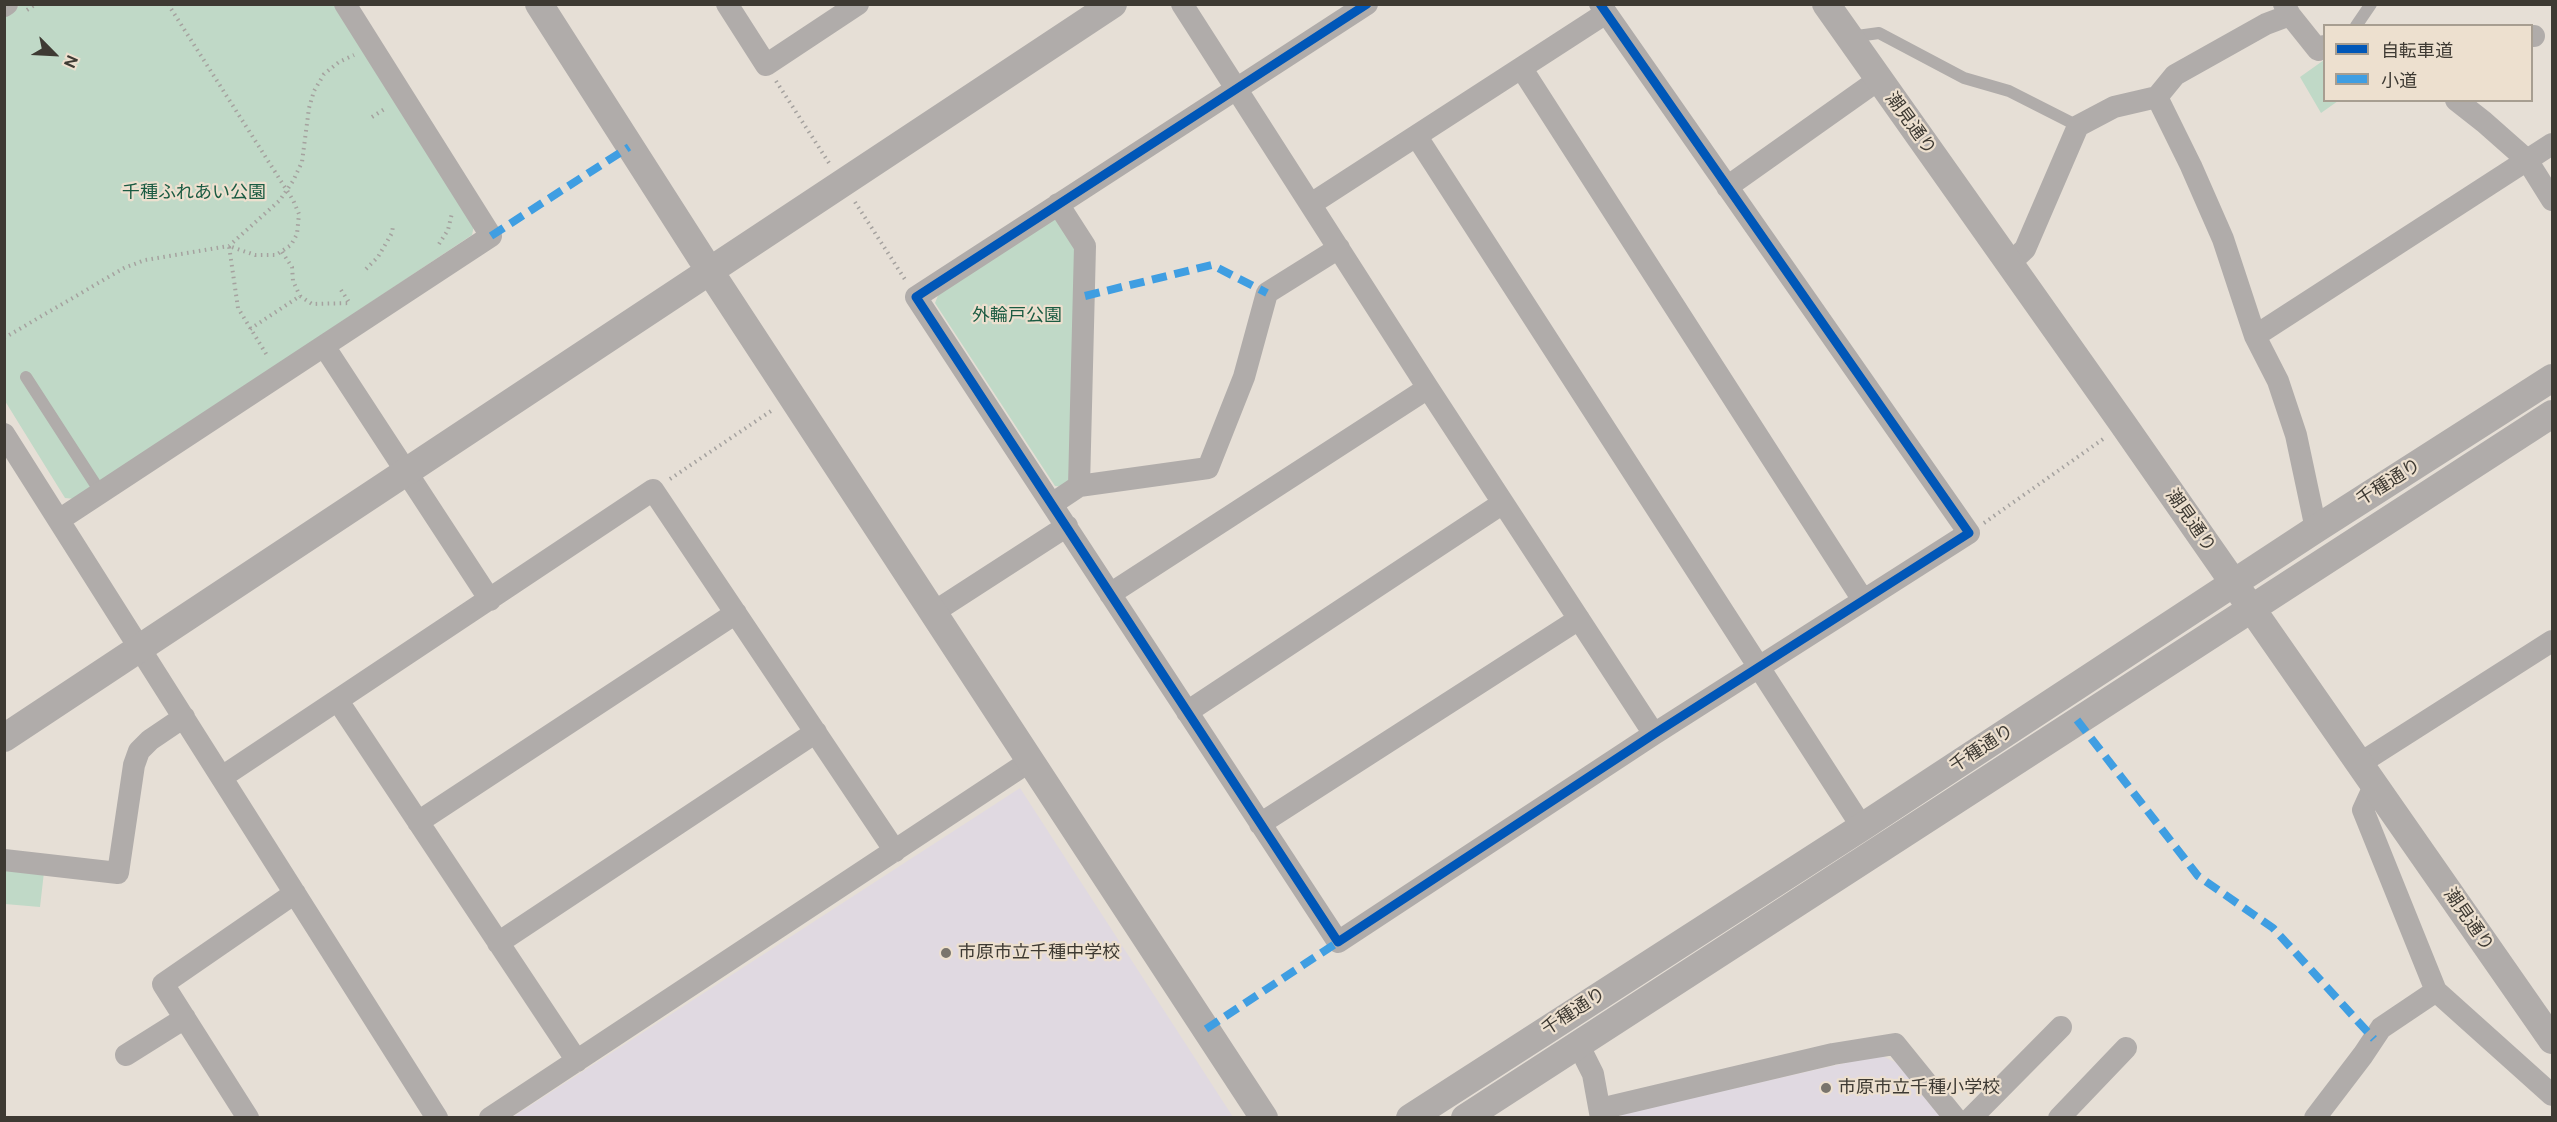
<!DOCTYPE html>
<meta charset="utf-8">
<style>
body{margin:0}
#map{position:relative;width:2557px;height:1122px;overflow:hidden;background:#e6dfd6;font-family:"DM Sans","Noto Sans JP",sans-serif}
canvas{display:block}
.frame{position:absolute;inset:0;border:6px solid #3e3a33;pointer-events:none}
.legend{position:absolute;left:2323px;top:24px;width:210px;height:78px;box-sizing:border-box;background:#ede0cf;border:2px solid #a79e91;margin:0;padding:8px 10px;list-style:none;font-size:18px;color:#3e3a33}
.legend li{display:flex;align-items:center;gap:12px;height:30px}
.legend b{width:30px;border:2px solid #a79e91}
.north{position:absolute;left:24px;top:24px;width:60px;height:60px;-webkit-text-stroke:4px #ede0cf;paint-order:stroke;rotate:114deg;font-size:16px;font-weight:700;line-height:24px;text-align:center;color:#3e3a33}
.north::after{content:'';display:block;margin:auto;width:21px;height:27px;background:#3e3a33;clip-path:polygon(50% 0,100% 100%,50% 72%,0 100%)}
</style>
<div id="map">
<canvas width="2557" height="1122"></canvas>
<div class="frame"></div>
<ul class="legend">
<li><b style="height:8px;background:#0057b8"></b>自転車道</li>
<li><b style="height:8px;background:#3f9ee2"></b>小道</li>
</ul>
<div class="north">N</div>
</div>
<script>
const context = document.querySelector('canvas').getContext('2d');
context.lineJoin = 'round';
function fillPath(path, color) { context.fillStyle = color; context.fill(path, 'evenodd'); }
const shape = rows => new Path2D(rows.map(r => 'M' + r).join(''));
function stroke(path, color, width, dash) { context.strokeStyle = color; context.lineWidth = width; context.lineCap = dash ? 'butt' : 'round'; context.setLineDash(dash || []); context.stroke(path); }
function label(font, color, halo, rows, align = 'center') {
  context.font = font + ' "DM Sans","Noto Sans JP",sans-serif'; context.lineWidth = 4.5; context.setLineDash([]); context.textBaseline = 'middle'; context.strokeStyle = halo; context.fillStyle = color; for (const [text, x, y, turn = 0] of rows) {
    context.save(); context.translate(x, y); context.rotate((+turn || 0) * Math.PI / 180); context.textAlign = isNaN(turn) ? turn : align; if (halo) context.strokeText(text, 0, 0); context.fillText(text, 0, 0); context.restore();
  }
}
fillPath(shape([
 [1020,788,1233,1117,511,1118],
 [1880,1055,1897,1063,1941,1118,1620,1118,1622,1114]
]), '#e0d9e1');
fillPath(shape([
 [22,4,334,5,474,226,472,235,75,499,65,498,5,401,4,15],
 [2324,60,2324,100,2338,101,2321,113,2300,77],
 [1052,218,1062,222,1079,249,1073,476,1063,487,1055,486,935,303,939,293],
 [5,867,44,872,40,907,5,904]
]), '#c0d9c7');
stroke(shape([
 [168,4,293,200,299,214,297,234,291,245,276,255,255,255,229,246,238,308,268,357],
 [27,10,36,4],
 [776,81,829,163],
 [372,117,386,108],
 [855,202,906,281],
 [439,244,448,230,452,213],
 [282,252,292,267,293,281,300,296],
 [366,269,378,257,392,233,393,226],
 [341,290,349,302],
 [250,329,300,296,312,304,351,303],
 [4,338,124,268,145,260,229,246,280,200,293,181,302,162,309,108,314,91,324,74,339,62,354,55],
 [670,479,774,409],
 [1984,523,2106,437]
]), '#a5a29f', 4, [1.5, 4.5]);
stroke(shape([
 [2356,26,2371,4],
 [1850,37,1879,33,1964,78,2009,91,2078,126],
 [26,377,101,493]
]), '#b0acaa', 12);
stroke(shape([
 [727,4,766,65,858,4],
 [1182,4,1428,388,1654,734],
 [1367,4,916,297,1338,942,1654,734,1969,533,1600,4],
 [2284,4,2290,15,2318,50,2324,46],
 [4,6,7,4],
 [2532,36,2534,36],
 [1522,69,1863,600],
 [2157,97,2191,166,2223,239,2255,336,2278,381,2296,435,2316,529],
 [2456,100,2484,122,2527,160,2552,200],
 [1417,137,1862,827],
 [1727,187,1878,80],
 [1058,204,1085,246,1079,486],
 [1311,204,1606,13],
 [2010,263,2025,249,2078,126,2114,107,2157,97,2175,75,2266,24,2290,15],
 [2255,336,2552,144],
 [324,346,490,600],
 [4,434,437,1118],
 [1052,504,1079,486,1208,468,1244,377,1267,293,1339,248],
 [59,520,491,236,345,4],
 [1110,594,1428,388],
 [934,612,1067,526],
 [338,701,577,1061],
 [1187,712,1503,503],
 [2359,764,2552,641],
 [222,777,653,490,895,851],
 [2374,786,2363,810,2436,991,2552,1095],
 [418,822,736,613],
 [1260,824,1579,619],
 [4,860,118,873,134,765,139,751,150,740,184,717],
 [498,943,816,732],
 [1578,1044,1593,1074,1601,1118],
 [126,1055,185,1018],
 [1600,1109,1833,1054,1895,1044,1955,1118],
 [248,1118,163,984,295,893],
 [490,1118,1030,761],
 [1971,1118,2061,1027],
 [2059,1118,2126,1048],
 [2315,1118,2363,1055,2381,1028,2436,991]
]), '#b0acaa', 22);
stroke(shape([
 [539,4,711,273,1264,1118],
 [1826,4,2123,424,2552,1040],
 [4,738,1113,4],
 [1410,1118,1862,827,2316,529,2552,378],
 [1465,1118,2552,414]
]), '#b0acaa', 28);
stroke(shape([
 [491,236,629,147],
 [1085,296,1212,265,1267,293],
 [2077,720,2198,876,2273,928,2374,1039],
 [1206,1029,1338,942]
]), '#3f9ee2', 8, [15, 8]);
stroke(shape([
 [1367,4,916,297,1338,942,1654,734,1969,533,1600,4]
]), '#0057b8', 9);
for (const [x, y, r, color] of [
 [946,953,6,"#79746c"],
 [1826,1088,6,"#79746c"]
]) { const dot = new Path2D(); dot.arc(x, y, r, 0, 2 * Math.PI); context.fillStyle = color; context.fill(dot); stroke(dot, '#ede0cf', 2); }
label('18px', '#3e3a33', '#ede0cf', [
 ["潮見通り",1910,124,54],
 ["千種通り",2389,483,-32],
 ["潮見通り",2190,521,55],
 ["千種通り",1982,749,-33],
 ["潮見通り",2468,920,55],
 ["千種通り",1574,1012,-33]
]);
label('18px', '#1b5b42', '#ede0cf', [
 ["千種ふれあい公園",194,193],
 ["外輪戸公園",1017,316]
]);
label('18px', '#3e3a33', '#ede0cf', [
 ["市原市立千種中学校",958,953],
 ["市原市立千種小学校",1838,1088]
], 'left');
</script>
